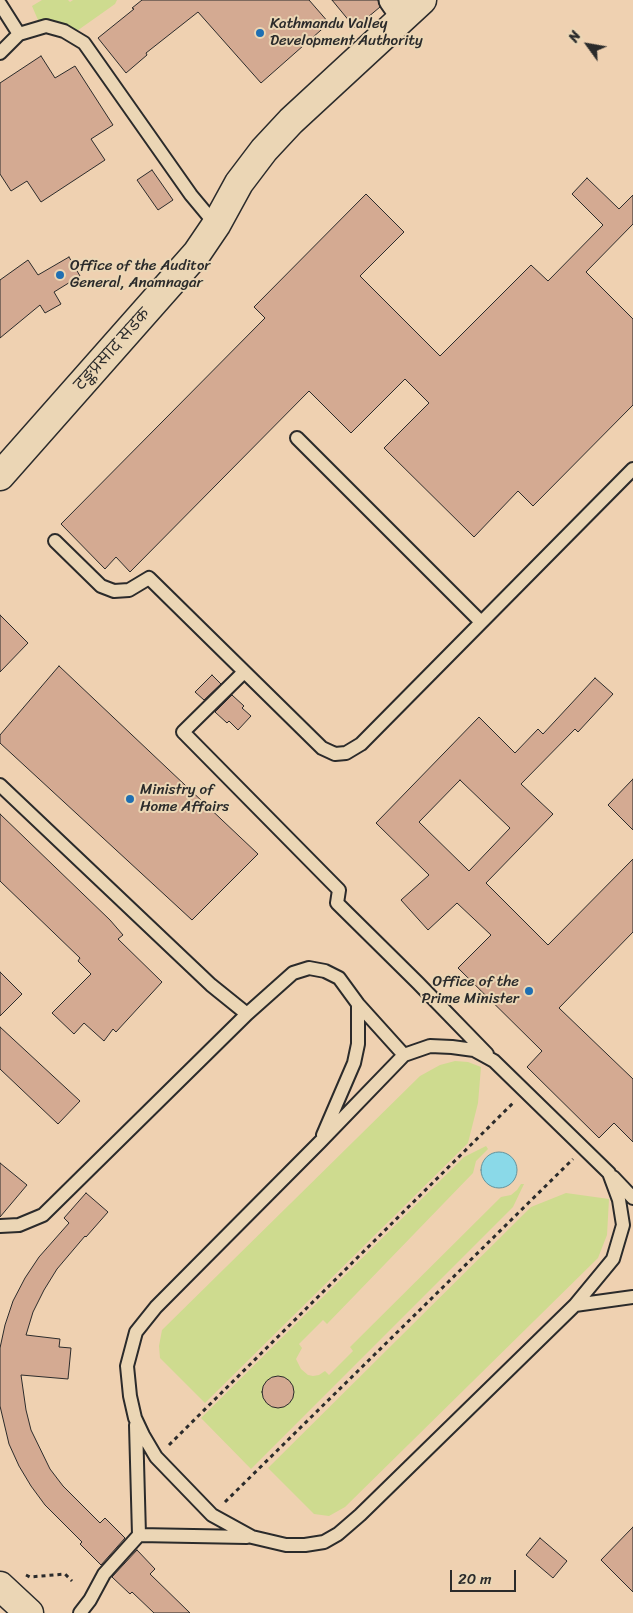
<!DOCTYPE html>
<meta charset="utf-8">
<style>
body{margin:0}
#map{position:relative;width:633px;height:1613px;overflow:hidden;background:#efd1b1;font-family:Sriracha,sans-serif}
canvas{display:block}
.north{position:absolute;left:563px;top:20px;width:50px;height:50px;-webkit-text-stroke:4px #ebd6b5;paint-order:stroke;rotate:302deg;font-size:14px;font-weight:700;line-height:20px;text-align:center;color:#2b2b2b}
.north::after{content:'';display:block;margin:auto;width:18px;height:22px;background:#2b2b2b;clip-path:polygon(50% 0,100% 100%,50% 72%,0 100%)}
.scale{position:absolute;left:450px;top:1570px;width:66px;height:22px;box-sizing:border-box;border:2px solid #2b2b2b;border-top:0;padding-left:6px;font-size:15px;line-height:18px;white-space:nowrap;color:#2b2b2b;-webkit-text-stroke:4px #ebd6b5;paint-order:stroke}
</style>
<div id="map">
<canvas width="633" height="1613"></canvas>
<div class="north">N</div>
<div class="scale">20 m</div>
</div>
<script>
const context = document.querySelector('canvas').getContext('2d');
context.lineJoin = 'round';
function fillPath(path, color) { context.fillStyle = color; context.fill(path, 'evenodd'); }
const shape = rows => new Path2D(rows.map(r => 'M' + r).join(''));
function stroke(path, color, width, dash) { context.strokeStyle = color; context.lineWidth = width; context.lineCap = dash ? 'butt' : 'round'; context.setLineDash(dash || []); context.stroke(path); }
function label(font, color, halo, rows, align = 'center') {
  context.font = font + ' Sriracha,"Playpen Sans Deva",sans-serif'; context.lineWidth = 4; context.setLineDash([]); context.textBaseline = 'middle'; context.strokeStyle = halo; context.fillStyle = color; for (const [text, x, y, turn = 0] of rows) {
    context.save(); context.translate(x, y); context.rotate((+turn || 0) * Math.PI / 180); context.textAlign = isNaN(turn) ? turn : align; if (halo) context.strokeText(text, 0, 0); context.fillText(text, 0, 0); context.restore();
  }
}
fillPath(shape([
 [42,0,68,0,70,2,73,0,117,0,115,4,74,33,71,28,41,27,32,6],
 [455,1061,468,1062,481,1067,478,1103,468,1143,205,1403,160,1358,159,1346,162,1330,420,1076,440,1065],
 [486,1146,488,1149,476,1161,473,1173,327,1324,323,1320,299,1344,302,1348,296,1359,301,1369,308,1375,313,1376,319,1375,325,1371,329,1375,353,1351,350,1347,501,1197,511,1195,517,1190,521,1184,524,1184,513,1207,251,1469,201,1418,464,1157],
 [566,1193,609,1199,607,1235,598,1258,345,1507,329,1516,314,1514,268,1468,531,1207]
]), '#cedb8f');
const water = shape([
 '481 1170a18 18 0 1 1 36 0a18 18 0 1 1-36 0Z'
]);
fillPath(water, '#8ad9e8');
stroke(water, '#64939c', 1);
const building = shape([
 [142,0,309,0,329,23,261,83,198,12,146,53,147,55,126,73,98,38,134,9,132,8,142,0],
 [332,0,378,0,380,7,355,28,332,0],
 [41,56,55,78,75,66,113,125,91,139,105,160,41,202,27,181,11,191,0,174,0,83,41,56],
 [152,170,173,200,158,210,137,180,152,170],
 [587,178,619,209,633,195,633,224,586,272,633,319,633,405,533,506,518,491,474,537,384,448,429,403,405,379,351,433,309,391,130,572,116,557,105,569,61,524,265,318,254,307,366,194,404,232,360,276,440,356,531,265,548,281,603,225,572,194,587,178],
 [69,257,80,276,54,292,61,304,45,313,40,305,0,338,0,280,28,260,38,275,69,257],
 [0,615,28,643,0,672,0,615],
 [59,666,258,854,192,920,0,743,0,735,59,666],
 [212,675,221,684,204,700,195,692,212,675],
 [595,678,613,694,578,732,575,729,521,784,553,814,486,883,548,945,633,859,633,932,559,1008,633,1079,633,1142,614,1123,599,1138,527,1067,542,1051,458,968,491,935,457,903,428,930,401,900,429,875,376,823,479,717,515,753,538,729,543,734,595,678],
 [460,780,510,828,469,871,419,822,460,780],
 [232,695,244,706,242,708,251,716,238,730,229,721,227,723,215,712,232,695],
 [633,779,633,830,608,805,633,779],
 [0,814,110,920,123,935,118,939,162,982,116,1032,113,1029,104,1041,84,1023,74,1034,52,1013,91,974,78,961,80,958,0,881,0,814],
 [0,972,22,994,0,1016,0,972],
 [0,1027,80,1101,58,1124,0,1069,0,1027],
 [0,1163,27,1185,0,1217,0,1163],
 [86,1193,108,1212,86,1237,85,1236,57,1269,44,1290,33,1312,26,1335,60,1339,59,1347,71,1348,68,1379,21,1375,26,1410,31,1430,50,1469,63,1486,100,1523,105,1518,125,1538,101,1565,80,1544,82,1542,45,1505,31,1486,19,1466,9,1444,0,1406,0,1348,5,1325,13,1301,25,1278,39,1257,69,1223,64,1218,86,1193],
 '262 1392a16 16 0 1 1 32 0a16 16 0 1 1-32 0Z',
 [633,1527,633,1592,601,1560,633,1527],
 [540,1538,567,1561,553,1578,526,1555,540,1538],
 [137,1550,155,1569,150,1574,190,1613,154,1613,132,1592,130,1594,112,1577,137,1550]
]);
fillPath(building, '#d4aa92');
stroke(building, '#2b2b2b', 1);
const lane = shape([
 [0,4,19,34],
 [0,53,19,34,46,26,64,31,84,43,191,195,216,225],
 [297,438,481,622],
 [55,541,101,586,114,591,129,590,149,578,322,748,335,754,346,753,361,744,633,469],
 [244,672,183,732,339,890,337,903,418,983,487,1054],
 [0,785,211,985,247,1014],
 [430,1046,452,1047,474,1050,494,1061,609,1173,619,1200,623,1225,613,1259,575,1305,360,1515,338,1534,324,1542,305,1545,286,1545,252,1537,212,1515,156,1457,143,1435,135,1418,130,1396,127,1366,136,1332,156,1307,320,1142,404,1055,430,1046],
 [323,1135,354,1063,358,1044,358,1004],
 [613,1177,633,1198],
 [0,1226,19,1225,43,1215,247,1014,293,973,309,968,325,971,339,978,358,1004,404,1055],
 [575,1305,633,1297],
 [139,1535,247,1537],
 [80,1613,90,1600,104,1574,139,1535,136,1425]
]);
const street = shape([
 [392,0,404,17]
]);
const secondary = shape([
 [0,476,197,253,216,225,239,183,264,150,291,121,422,0]
]);
const primary = shape([
 [0,1586,29,1613]
]);
stroke(lane, '#2b2b2b', 16);
stroke(street, '#2b2b2b', 29);
stroke(secondary, '#2b2b2b', 31);
stroke(primary, '#2b2b2b', 31);
stroke(shape([
 [169,1445,514,1102],
 [225,1502,573,1159],
 [26,1575,30,1577,65,1574,72,1581]
]), '#2b2b2b', 3, [4, 4]);
stroke(lane, '#ebd6b5', 12);
stroke(street, '#ebd6b5', 25);
stroke(secondary, '#ebd6b5', 28);
stroke(primary, '#ebd6b5', 28);
for (const [x, y, r, color] of [
 [260,33,5,"#1f6fb2"],
 [60,275,5,"#1f6fb2"],
 [130,799,5,"#1f6fb2"],
 [529,991,5,"#1f6fb2"]
]) { const dot = new Path2D(); dot.arc(x, y, r, 0, 2 * Math.PI); context.fillStyle = color; context.fill(dot); stroke(dot, '#ebd6b5', 2); }
label('15px', '#2b2b2b', '#ebd6b5', [
 ["Kathmandu Valley",270,24],
 ["Development Authority",270,41],
 ["Office of the Auditor",70,266],
 ["General, Anamnagar",70,283],
 ["Ministry of",140,790],
 ["Home Affairs",140,807],
 ["Office of the",519,982,"right"],
 ["Prime Minister",519,999,"right"]
], 'left');
label('15px', '#2b2b2b', '#ebd6b5', [
 ["टङ्कप्रसाद सडक",113,350,-48]
]);
</script>
